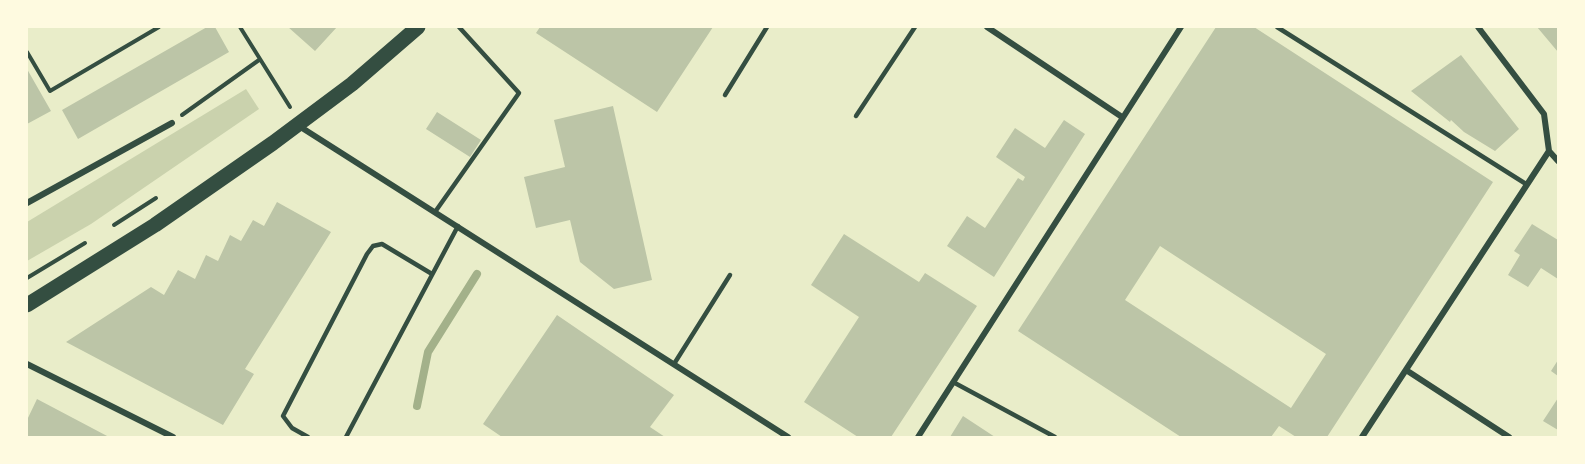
<!DOCTYPE html>
<style>
body{margin:0}
#map{position:relative;width:1585px;height:464px;overflow:hidden;background:#e9edc9;font-family:Roboto,sans-serif}
canvas{display:block}
.frame{position:absolute;inset:0;border:28px solid #fefae0;pointer-events:none}
</style>
<div id="map">
<canvas width="1585" height="464"></canvas>
<div class="frame"></div>
</div>
<script>
const context = document.querySelector('canvas').getContext('2d');
context.lineJoin = 'round';
function fillPath(path, color) { context.fillStyle = color; context.fill(path, 'evenodd'); }
const shape = rows => new Path2D(rows.map(r => 'M' + r).join(''));
function stroke(path, color, width, dash) { context.strokeStyle = color; context.lineWidth = width; context.lineCap = dash ? 'butt' : 'round'; context.setLineDash(dash || []); context.stroke(path); }
fillPath(shape([
 [246,89,259,109,91,224,27,261,27,222]
]), '#cad2ad');
stroke(shape([
 [417,406,428,352,477,274]
]), '#a3b18a', 8);
fillPath(shape([
 [207,27,215,27,229,52,78,139,62,110],
 [288,27,337,27,315,51],
 [540,27,713,27,657,112,536,33],
 [1216,27,1254,27,1493,182,1327,437,1296,437,1279,426,1271,437,1181,437,1018,331],
 [1160,246,1326,354,1291,408,1125,300],
 [1537,27,1558,27,1558,52],
 [1461,55,1519,129,1495,151,1464,132,1451,120,1450,122,1411,91],
 [27,69,51,111,27,124],
 [613,106,652,280,614,289,580,262,570,220,536,228,524,177,565,167,554,120],
 [437,112,481,140,470,157,426,129],
 [1064,120,1085,134,994,277,947,246,967,216,985,228,1018,178,1023,181,1025,177,996,157,1015,128,1045,148],
 [277,202,331,232,245,369,254,374,223,425,66,342,151,287,164,295,178,270,195,279,206,255,218,261,230,235,241,241,253,220,264,226],
 [1532,224,1558,240,1558,279,1541,268,1528,287,1508,275,1520,255,1514,251],
 [844,234,919,282,925,273,977,306,891,437,858,437,804,402,859,317,811,285],
 [557,315,674,395,650,427,665,437,502,437,483,424],
 [1558,360,1558,376,1551,371],
 [1558,398,1558,430,1543,421],
 [37,399,109,437,27,437,27,420],
 [963,416,995,437,950,437]
]), '#bcc5a7');
stroke(shape([
 [240,27,290,107],
 [27,52,50,91,159,27],
 [182,115,259,60],
 [114,225,156,198],
 [27,278,85,243]
]), '#344e41', 4);
stroke(shape([
 [1277,27,1526,184],
 [725,95,767,27],
 [856,116,915,27],
 [435,212,519,93,459,27],
 [674,364,730,275],
 [953,382,1055,437],
 [308,437,292,428,283,416,367,254,373,246,382,244,432,274],
 [346,437,458,226]
]), '#344e41', 4.5);
stroke(shape([
 [987,27,1122,117],
 [1478,27,1544,114,1549,151,1558,161],
 [299,126,788,437],
 [27,203,172,123],
 [27,364,173,437],
 [1406,370,1509,437],
 [918,437,1181,27],
 [1362,437,1549,151]
]), '#344e41', 6);
stroke(shape([
 [27,305,155,225,273,143,352,84,418,27]
]), '#344e41', 15);
</script>
